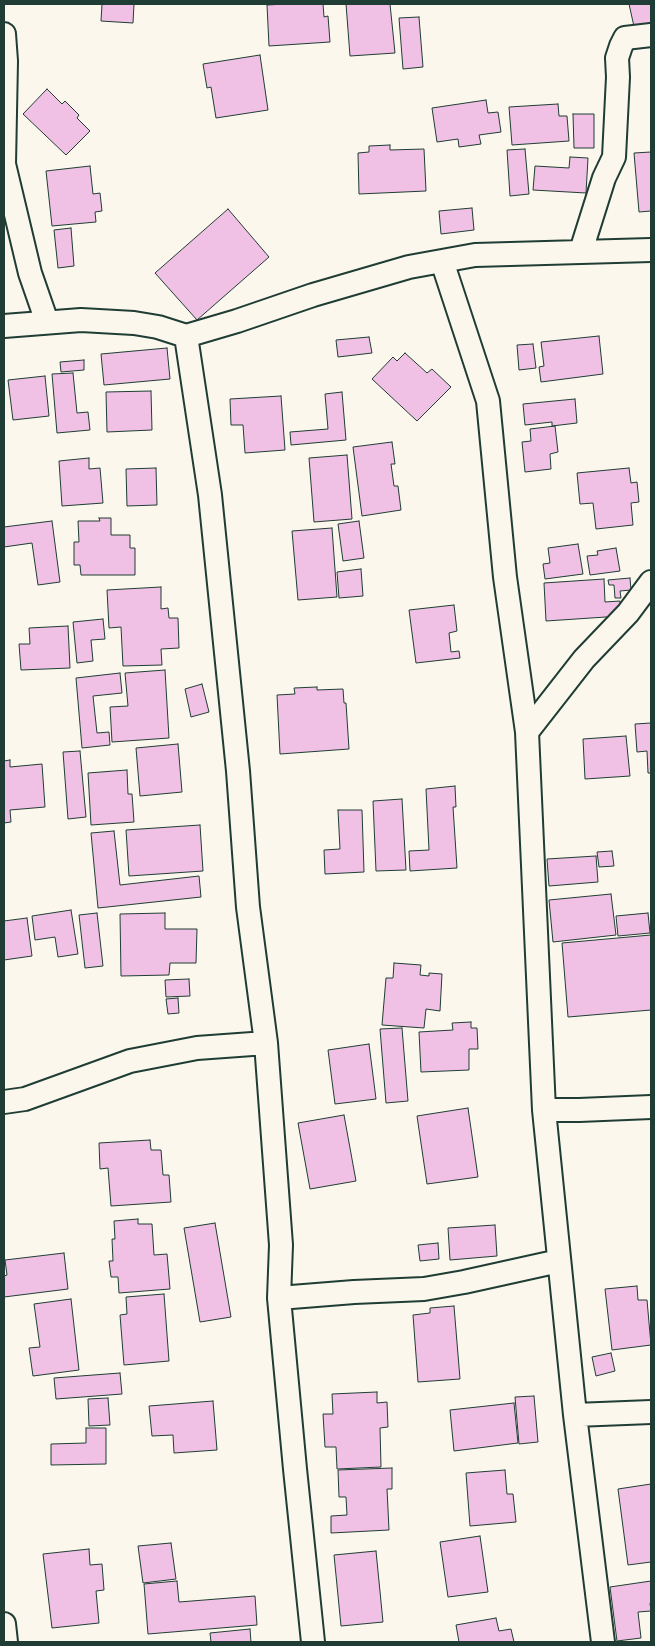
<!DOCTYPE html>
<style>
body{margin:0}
#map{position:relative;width:655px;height:1646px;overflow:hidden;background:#fbf7ec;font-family:"Playpen Sans",sans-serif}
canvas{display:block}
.frame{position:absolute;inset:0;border:5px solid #1f3d34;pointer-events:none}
</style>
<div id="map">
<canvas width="655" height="1646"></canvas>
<div class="frame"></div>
</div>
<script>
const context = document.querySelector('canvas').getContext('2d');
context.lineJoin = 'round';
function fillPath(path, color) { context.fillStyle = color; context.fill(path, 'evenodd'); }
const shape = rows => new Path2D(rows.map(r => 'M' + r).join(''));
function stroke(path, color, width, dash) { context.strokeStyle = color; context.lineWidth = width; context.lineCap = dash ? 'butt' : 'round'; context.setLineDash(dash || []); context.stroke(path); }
const building = shape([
 [102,4,134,4,133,23,101,21,102,4],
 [285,4,323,4,324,17,328,16,330,42,269,46,267,5,285,4],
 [346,4,390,4,395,53,350,56,346,4],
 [629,4,651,4,651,27,635,31,629,4],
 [419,17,423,67,403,69,399,18,419,17],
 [260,55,268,110,216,118,211,87,207,88,203,64,260,55],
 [47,89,62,104,65,101,79,115,77,118,90,131,66,155,23,114,47,89],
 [486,100,488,113,498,112,501,132,479,135,481,144,459,147,458,139,437,142,432,108,486,100],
 [558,104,559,116,567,116,569,141,512,145,509,107,558,104],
 [573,114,594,114,594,148,574,148,573,114],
 [390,145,390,150,424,149,426,191,359,194,358,153,369,152,369,146,390,145],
 [525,149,529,194,510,196,507,150,525,149],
 [651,152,651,211,639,212,634,153,651,152],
 [570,157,588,158,586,193,533,190,535,166,569,168,570,157],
 [90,166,93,194,100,193,102,211,95,212,96,222,52,226,46,171,90,166],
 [472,208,474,230,441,234,439,211,472,208],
 [228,209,269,257,197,320,155,273,228,209],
 [71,228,74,266,58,268,54,230,71,228],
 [599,336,603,374,541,382,539,367,544,366,541,342,599,336],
 [369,337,372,353,338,357,336,340,369,337],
 [533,344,536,368,519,370,517,345,533,344],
 [167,348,170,379,104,385,101,354,167,348],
 [405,353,427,373,432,369,451,387,417,421,372,379,393,357,397,361,405,353],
 [84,360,84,370,61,372,60,362,84,360],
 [73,373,77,413,88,412,90,430,57,433,52,374,73,373],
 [45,376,49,416,13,420,8,380,45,376],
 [151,391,152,430,107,432,106,392,151,391],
 [342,392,346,440,291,445,290,432,328,429,325,394,342,392],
 [281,396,285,450,245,453,243,425,231,425,230,399,281,396],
 [575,399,577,423,552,426,552,422,525,425,523,404,575,399],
 [555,426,558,452,550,454,551,469,525,472,522,442,531,441,530,429,555,426],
 [392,442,395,464,391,464,394,486,398,486,401,510,362,516,353,447,392,442],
 [347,455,352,519,314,522,309,458,347,455],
 [89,458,89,469,100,468,103,503,62,506,59,461,89,458],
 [156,468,157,505,127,506,126,469,156,468],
 [629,468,631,483,637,482,639,502,631,503,633,525,596,529,593,503,580,504,577,473,629,468],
 [99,518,111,518,111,535,130,535,130,548,135,548,135,575,81,575,80,565,74,565,74,542,79,542,78,521,100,521,99,518],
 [52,521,60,582,38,585,32,543,4,547,4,527,52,521],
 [359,521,364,558,343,561,338,524,359,521],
 [332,528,337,597,298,600,292,531,332,528],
 [578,544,583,574,545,579,543,564,550,563,548,548,578,544],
 [616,548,620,571,590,575,587,556,598,555,597,551,616,548],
 [361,569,363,596,339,598,337,572,361,569],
 [630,578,631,590,620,591,621,598,615,598,614,585,609,585,608,580,630,578],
 [604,579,605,602,620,601,621,616,546,621,544,583,604,579],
 [161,587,161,609,168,608,169,618,178,618,179,648,161,649,162,665,123,666,121,627,109,628,107,590,161,587],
 [454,605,457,631,449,633,451,652,459,651,460,658,416,663,409,610,454,605],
 [103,619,105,639,91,640,93,661,77,663,73,622,103,619],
 [68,626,70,668,21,670,19,644,30,644,29,628,68,626],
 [165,670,169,738,112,742,110,707,128,706,125,673,165,670],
 [120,673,122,693,93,696,97,733,109,732,110,745,82,748,76,678,120,673],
 [202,684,209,712,191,717,185,689,202,684],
 [317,687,317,690,343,689,344,703,346,703,349,749,280,754,277,695,295,694,294,688,317,687],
 [651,723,651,773,648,773,647,751,637,752,635,724,651,723],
 [626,736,630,776,585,779,583,739,626,736],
 [178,744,182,792,140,796,136,748,178,744],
 [80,751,86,817,68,819,63,752,80,751],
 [10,760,10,767,42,764,45,807,10,810,11,822,4,823,4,761,10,760],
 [127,770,128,794,132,794,134,822,91,825,88,773,127,770],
 [455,786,456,807,453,807,457,868,410,871,409,851,429,850,426,789,455,786],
 [402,799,406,870,376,871,373,801,402,799],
 [338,810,362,810,364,872,325,874,324,850,340,849,338,810],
 [200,825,203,871,129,876,126,830,200,825],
 [114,831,120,885,199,876,201,897,98,908,91,833,114,831],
 [612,851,614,866,599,867,597,852,612,851],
 [596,856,598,882,549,886,547,859,596,856],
 [611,894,616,935,553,942,549,900,611,894],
 [71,910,78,954,58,957,55,937,35,940,32,916,71,910],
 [97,913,103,966,85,968,79,915,97,913],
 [165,913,165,929,197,929,196,963,170,963,169,975,121,976,120,914,165,913],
 [648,913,650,933,618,936,616,916,648,913],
 [27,918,32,956,4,960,4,921,27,918],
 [651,935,651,1010,568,1017,562,943,651,935],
 [394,963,421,965,420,975,429,976,429,973,442,974,440,1011,426,1009,424,1028,382,1025,386,978,393,978,394,963],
 [189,979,190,996,166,997,165,980,189,979],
 [178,998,179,1013,168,1014,166,999,178,998],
 [471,1022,471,1028,477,1028,478,1049,469,1049,469,1070,421,1072,419,1032,453,1030,452,1023,471,1022],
 [402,1028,408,1101,386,1103,380,1029,402,1028],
 [369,1044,376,1099,335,1104,328,1050,369,1044],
 [468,1108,478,1177,427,1184,417,1116,468,1108],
 [344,1115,356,1181,310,1189,298,1123,344,1115],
 [150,1140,151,1150,161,1150,163,1175,169,1175,171,1202,111,1206,108,1168,100,1169,99,1143,150,1140],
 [138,1219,138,1224,152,1224,154,1255,167,1254,170,1289,119,1293,118,1277,111,1277,109,1261,113,1261,112,1239,115,1239,114,1221,138,1219],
 [215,1223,231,1317,200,1322,184,1228,215,1223],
 [495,1225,497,1256,450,1260,448,1228,495,1225],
 [438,1243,439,1259,420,1261,418,1245,438,1243],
 [64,1253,68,1289,4,1297,4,1276,7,1275,5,1260,64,1253],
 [637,1286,638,1300,647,1300,651,1345,612,1350,605,1289,637,1286],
 [164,1294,169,1361,124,1365,120,1315,127,1314,126,1297,164,1294],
 [71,1299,79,1370,33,1376,29,1348,40,1347,34,1304,71,1299],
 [454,1306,460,1379,418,1382,413,1315,430,1313,430,1308,454,1306],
 [611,1353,615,1371,596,1376,592,1357,611,1353],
 [120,1373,122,1394,56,1399,54,1378,120,1373],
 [377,1392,377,1403,387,1402,388,1427,380,1428,381,1467,337,1469,336,1447,325,1447,323,1414,333,1414,332,1394,377,1392],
 [534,1396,538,1442,519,1444,515,1397,534,1396],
 [108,1398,110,1425,89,1426,88,1399,108,1398],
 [213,1401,217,1450,174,1453,173,1435,152,1436,149,1406,213,1401],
 [514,1403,518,1443,454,1451,450,1410,514,1403],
 [86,1428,106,1428,106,1464,51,1465,51,1444,86,1443,86,1428],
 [392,1468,392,1489,387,1489,389,1530,331,1533,331,1516,347,1515,346,1497,339,1497,338,1470,392,1468],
 [505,1470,507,1494,513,1494,516,1522,470,1526,466,1473,505,1470],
 [651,1484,651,1562,628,1565,618,1489,651,1484],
 [480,1536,488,1592,448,1597,440,1542,480,1536],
 [171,1543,176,1579,143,1583,138,1546,171,1543],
 [89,1549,90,1565,102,1564,104,1590,96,1591,99,1623,52,1628,43,1554,89,1549],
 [376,1551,383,1622,341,1626,334,1555,376,1551],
 [177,1581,179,1602,255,1596,257,1625,148,1634,144,1584,177,1581],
 [651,1581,651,1602,650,1603,651,1611,638,1612,641,1638,617,1641,610,1587,651,1581],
 [496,1618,499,1631,511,1629,514,1642,459,1642,456,1625,496,1618],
 [250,1629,251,1642,211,1642,210,1633,250,1629]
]);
fillPath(building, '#f0c1e4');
stroke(building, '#1f3d34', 1);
const minor = shape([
 [4,34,6,61,4,164,30,273,47,322],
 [581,251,604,178,614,157,618,77,617,58,621,46,625,38,651,35],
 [442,261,488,401,505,577,527,732,544,1110,575,1415,603,1642],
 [4,326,81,320,134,323,158,327,186,336,210,495,238,771,248,907,266,1043,281,1245,279,1298,295,1469,313,1642],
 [186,336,237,321,313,295,409,267,475,255,651,250],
 [527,732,584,659,628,613,651,582],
 [4,1102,25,1099,130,1061,197,1048,266,1043],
 [544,1110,579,1110,651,1107],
 [279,1298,354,1292,424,1289,464,1282,559,1261],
 [575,1415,651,1412],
 [4,1624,6,1642]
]);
stroke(minor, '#1f3d34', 26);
stroke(minor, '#fbf7ec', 22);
</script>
